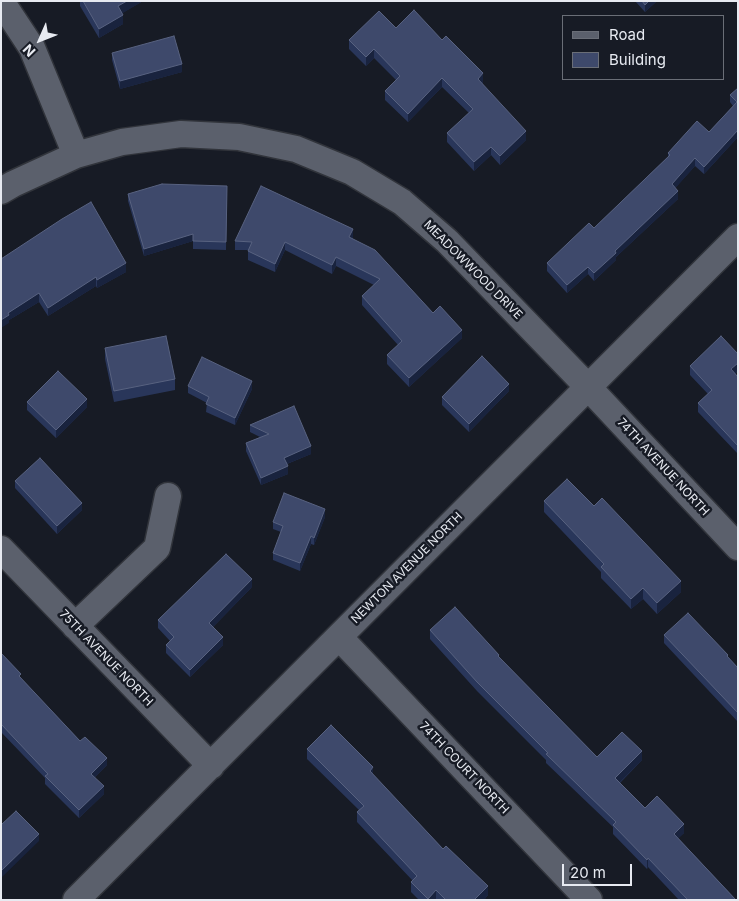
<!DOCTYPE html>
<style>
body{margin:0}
#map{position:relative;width:739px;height:901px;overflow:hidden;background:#171b25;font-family:Inter,sans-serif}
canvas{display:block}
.frame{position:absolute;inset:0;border:2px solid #e7eaf1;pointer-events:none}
.legend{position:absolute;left:562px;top:15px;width:162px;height:65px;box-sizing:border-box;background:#171b25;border:1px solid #6a6e77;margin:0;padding:6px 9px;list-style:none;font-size:15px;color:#e7eaf1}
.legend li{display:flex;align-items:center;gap:10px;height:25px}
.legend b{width:25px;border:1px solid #6a6e77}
.north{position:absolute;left:15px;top:15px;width:50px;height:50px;-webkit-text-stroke:4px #171b25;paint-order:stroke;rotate:226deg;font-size:14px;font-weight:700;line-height:20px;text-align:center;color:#e7eaf1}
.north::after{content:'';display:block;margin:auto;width:18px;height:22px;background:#e7eaf1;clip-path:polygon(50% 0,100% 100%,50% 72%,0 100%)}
.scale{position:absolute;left:562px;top:864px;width:70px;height:22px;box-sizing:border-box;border:2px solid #e7eaf1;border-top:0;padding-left:6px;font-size:15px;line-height:18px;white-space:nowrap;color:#e7eaf1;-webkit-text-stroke:4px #171b25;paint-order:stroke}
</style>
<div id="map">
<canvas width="739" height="901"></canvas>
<div class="frame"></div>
<ul class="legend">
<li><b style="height:6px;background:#5b606c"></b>Road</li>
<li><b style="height:14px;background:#3e496b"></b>Building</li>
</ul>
<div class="north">N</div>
<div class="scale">20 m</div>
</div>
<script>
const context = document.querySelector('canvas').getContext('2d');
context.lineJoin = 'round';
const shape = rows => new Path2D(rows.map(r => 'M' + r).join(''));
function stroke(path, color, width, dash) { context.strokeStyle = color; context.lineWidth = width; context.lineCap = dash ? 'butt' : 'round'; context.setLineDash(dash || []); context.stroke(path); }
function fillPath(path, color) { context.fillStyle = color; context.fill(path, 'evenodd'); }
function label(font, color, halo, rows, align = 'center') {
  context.font = font + ' Inter,sans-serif'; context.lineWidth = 5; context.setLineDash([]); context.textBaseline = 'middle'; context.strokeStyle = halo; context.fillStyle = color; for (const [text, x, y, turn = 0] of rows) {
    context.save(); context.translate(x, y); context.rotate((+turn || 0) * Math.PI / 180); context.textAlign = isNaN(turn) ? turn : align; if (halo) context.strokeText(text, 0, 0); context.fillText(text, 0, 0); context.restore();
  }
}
const street = shape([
 [1,1,32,48,76,155],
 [1,191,13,184,76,155,122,142,181,134,239,137,296,149,352,172,402,202,447,241,588,387,738,547],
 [1,549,211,766],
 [75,626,157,548,168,496],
 [339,637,589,900],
 [76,900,738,237]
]);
stroke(street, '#31343b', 29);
stroke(street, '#5b606c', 26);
fillPath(shape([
 [80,1,143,1,122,13,123,24,99,38,80,6],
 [635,1,657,1,645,12],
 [396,28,483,82,482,84,526,140,500,165,491,155,474,171,447,142,447,133,469,113,442,87,408,122,385,100,385,91,396,80,374,58,366,66,349,49,349,40],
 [112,53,182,72,120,89,112,60],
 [738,88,738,137,704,174,695,166,675,188,678,199,616,257,616,260,594,281,588,274,567,293,547,271,547,263,594,228,668,157,668,153,709,132,733,106,730,102,730,95],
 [227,186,226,250,193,249,193,241,144,256,128,201,128,194],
 [353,238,353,239,433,313,462,338,409,387,387,364,387,355,398,345,362,305,362,296,374,285,336,266,332,274,285,250,275,272,248,260,248,250,235,250,235,241],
 [1,259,126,272,97,288,96,286,48,316,39,302,9,320,9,323],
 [105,348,175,379,175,390,114,402,105,359],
 [738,354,738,371,735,374,738,377,738,454,698,412,698,403,708,394,690,375,690,366],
 [188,386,252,389,235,425,206,412,207,403,188,393],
 [509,391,469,432,442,405,442,397],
 [27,402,87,407,56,438,27,410],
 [250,425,311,454,287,464,288,474,261,485,246,451,246,443,260,437,250,432],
 [15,481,82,510,57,534,15,488],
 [544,501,594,506,681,592,657,614,643,599,631,609,601,578,601,572,544,512],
 [325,517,314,545,311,544,300,571,273,560,273,553,281,532,273,529,273,522],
 [252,587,213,627,223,645,190,677,166,653,166,645,170,641,158,628,158,620],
 [430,630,499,658,597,757,642,760,620,783,645,808,684,833,678,838,736,900,679,900,648,867,647,869,613,834,613,827,546,763,546,760,477,691,430,639],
 [664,635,728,658,738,668,738,722,664,643],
 [1,653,21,679,80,741,107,765,95,777,104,794,79,818,45,784,45,778,1,732],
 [307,749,373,775,443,849,488,895,484,900,419,900,411,892,411,882,413,881,357,822,357,812,359,810,307,759]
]), '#29365a');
fillPath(shape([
 [127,1,143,1,118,16,118,6],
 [649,1,657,1,645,12,645,5],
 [123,15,123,24,99,38,99,29],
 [374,49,374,58,366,66,366,57],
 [182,64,182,72,120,89,120,81],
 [483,73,483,82,478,88,478,79],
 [442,78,442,87,408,122,408,114],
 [738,130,738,137,704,174,704,167],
 [526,131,526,140,500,165,500,156],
 [491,147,491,155,474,171,474,162],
 [695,158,695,166,672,192,672,184],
 [678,191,678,199,616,257,616,260,594,281,594,273,615,251],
 [353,229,353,238,349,245,349,237],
 [193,234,193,241,144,256,144,249],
 [285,242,285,250,275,272,275,264],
 [336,257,336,266,332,274,332,265],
 [126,263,126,272,97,288,97,280],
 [588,267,588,274,567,293,567,285],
 [96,277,96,286,48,316,48,308],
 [39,293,39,302,9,320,9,323,1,328,1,320,8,313],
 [462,330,462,338,409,387,409,378],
 [738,363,738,371,731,378,731,369],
 [252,381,252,389,235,425,235,418],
 [509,384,509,391,469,432,469,424],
 [87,399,87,407,56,438,56,430],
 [311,446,311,454,284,465,284,458],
 [288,466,288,474,261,485,261,478],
 [82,503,82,510,57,534,57,526],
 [325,509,325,517,314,545,314,538],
 [311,536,311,544,300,571,300,563],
 [252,579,252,587,209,631,209,623],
 [681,581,681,592,657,614,657,603],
 [643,588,643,599,631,609,631,599],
 [223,637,223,645,190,677,190,670],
 [642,751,642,760,615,787,615,778],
 [107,758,107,765,91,781,91,774],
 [373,767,373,777,370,771],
 [104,786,104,794,79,818,79,810],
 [684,824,684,833,674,843,674,834],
 [39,834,39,841,1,878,1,871],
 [648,858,648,867,647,869,647,860],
 [488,886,488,895,484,900,474,900],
 [436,890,436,900,428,900,428,899]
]), '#19233e');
const building = shape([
 [83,1,127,1,118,6,123,15,99,29,83,1],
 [642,1,649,1,645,5,642,1],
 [414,10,442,40,446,36,483,73,478,79,526,131,500,156,491,147,474,162,447,133,473,109,442,78,408,114,385,91,400,76,374,49,366,57,349,40,379,11,396,28,414,10],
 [174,36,182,64,120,81,112,53,174,36],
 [738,88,738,130,704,167,695,158,672,184,678,191,615,251,616,253,594,273,588,267,567,285,547,263,589,223,594,228,670,155,668,153,697,121,709,132,737,102,730,95,738,88],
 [162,184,227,186,226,242,193,241,193,234,144,249,128,194,162,184],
 [261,186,353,229,349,237,375,250,433,313,440,306,462,330,409,378,387,355,402,341,362,296,380,279,336,257,332,265,285,242,275,264,248,251,252,242,235,241,261,186],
 [91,202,126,263,97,280,96,277,48,308,39,293,8,313,9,315,1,320,1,259,62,219,91,202],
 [166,336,175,379,114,391,105,348,166,336],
 [721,336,738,354,738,363,731,369,738,377,738,446,698,403,712,390,690,366,721,336],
 [482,356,509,384,469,424,442,397,482,356],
 [202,357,252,381,235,418,206,404,209,397,188,386,202,357],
 [58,371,87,399,56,430,27,402,58,371],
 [294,406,311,446,284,458,288,466,261,478,246,443,269,434,250,425,294,406],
 [40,458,82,503,57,526,15,481,40,458],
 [567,479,594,506,602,498,681,581,657,603,643,588,631,599,601,567,604,564,544,501,567,479],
 [284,493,325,509,314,538,311,536,300,563,273,553,283,526,273,522,284,493],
 [226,554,252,579,209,623,223,637,190,670,166,645,174,637,158,620,226,554],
 [455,607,499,655,498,656,597,757,622,732,642,751,615,778,645,808,657,796,684,824,674,834,736,900,688,900,648,858,647,860,613,825,616,822,546,754,548,753,477,682,430,630,455,607],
 [688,613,728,655,727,656,738,668,738,713,664,635,688,613],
 [1,653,21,674,19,676,80,741,85,737,107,758,91,774,104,786,79,810,45,776,48,774,1,724,1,653],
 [331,725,373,767,370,771,443,849,446,846,488,886,474,900,446,900,436,890,428,899,411,882,417,876,357,812,364,806,307,749,331,725],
 [16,811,39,834,1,871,1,825,16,811]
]);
fillPath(building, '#3e496b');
stroke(building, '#586280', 1);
label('12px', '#e7eaf1', '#171b25', [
 ["MEADOWWOOD DRIVE",473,270,45],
 ["74TH AVENUE NORTH",663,467,47],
 ["NEWTON AVENUE NORTH",407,568,-45],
 ["75TH AVENUE NORTH",106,658,46],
 ["74TH COURT NORTH",464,768,46]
]);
</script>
